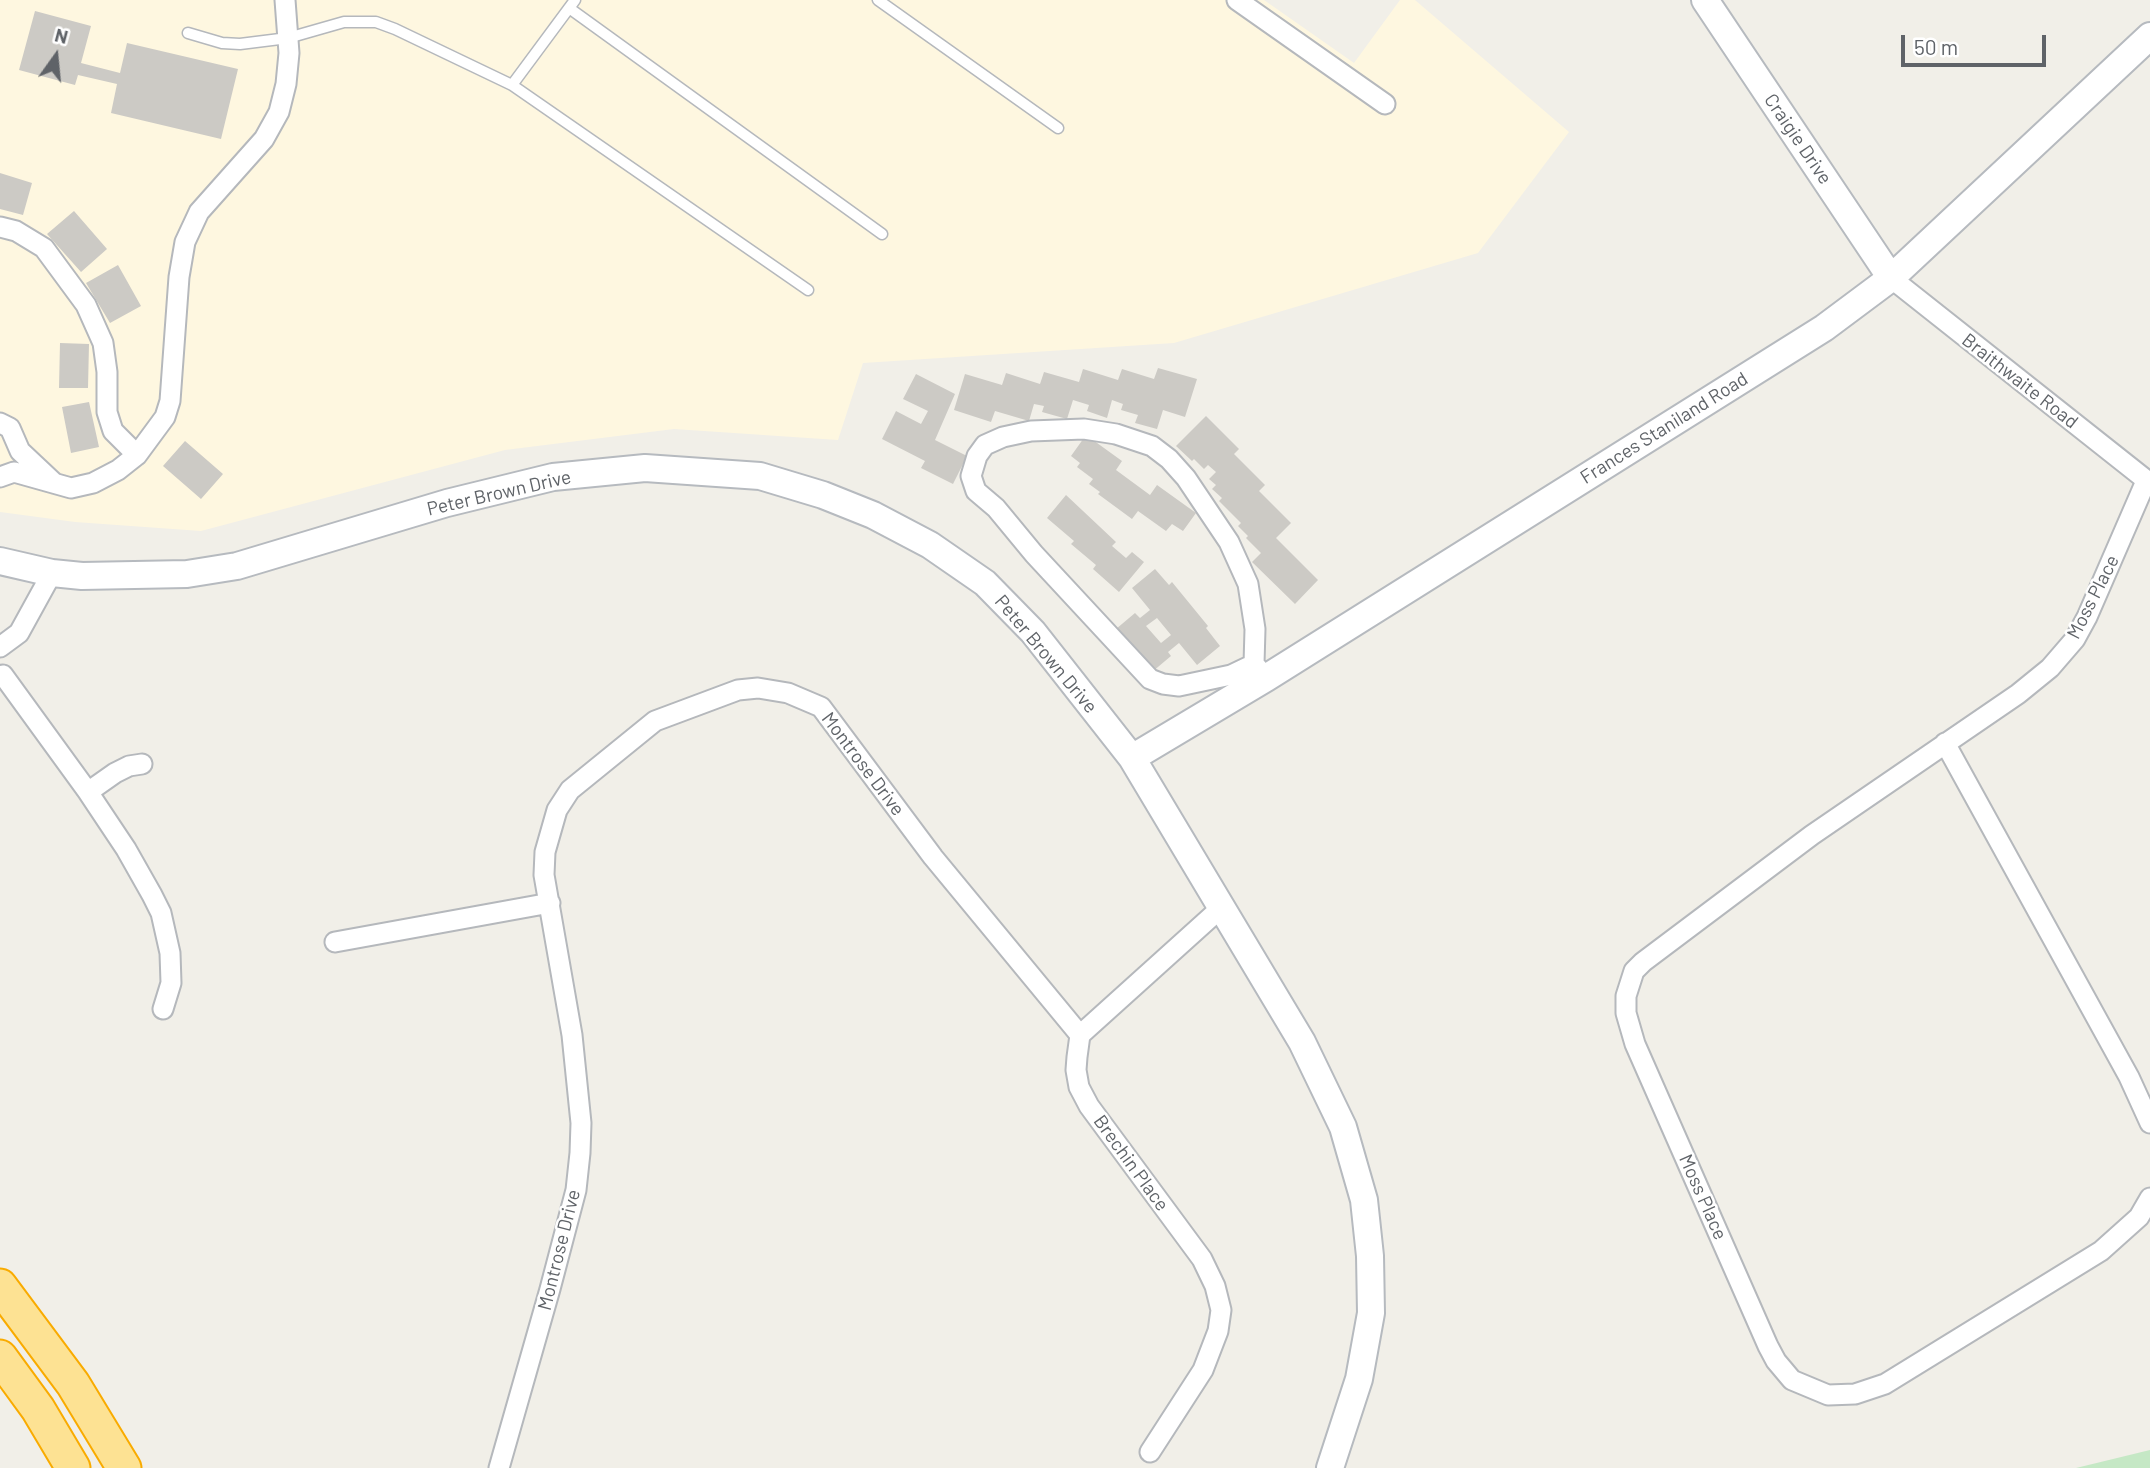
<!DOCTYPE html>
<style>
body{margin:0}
#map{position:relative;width:2150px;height:1468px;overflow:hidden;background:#f1efe8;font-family:Barlow,sans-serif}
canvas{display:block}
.north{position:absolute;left:21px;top:21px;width:70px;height:70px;-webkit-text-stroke:5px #fff;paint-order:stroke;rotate:15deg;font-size:19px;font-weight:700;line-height:28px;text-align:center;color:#5f6368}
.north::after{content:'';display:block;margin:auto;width:24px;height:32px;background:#5f6368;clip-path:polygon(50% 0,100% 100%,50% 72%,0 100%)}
.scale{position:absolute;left:1901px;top:35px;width:145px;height:32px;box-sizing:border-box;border:4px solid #5f6368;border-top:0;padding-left:9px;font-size:21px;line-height:24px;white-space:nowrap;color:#5f6368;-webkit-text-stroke:5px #fff;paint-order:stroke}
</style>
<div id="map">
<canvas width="2150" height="1468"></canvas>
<div class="north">N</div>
<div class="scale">50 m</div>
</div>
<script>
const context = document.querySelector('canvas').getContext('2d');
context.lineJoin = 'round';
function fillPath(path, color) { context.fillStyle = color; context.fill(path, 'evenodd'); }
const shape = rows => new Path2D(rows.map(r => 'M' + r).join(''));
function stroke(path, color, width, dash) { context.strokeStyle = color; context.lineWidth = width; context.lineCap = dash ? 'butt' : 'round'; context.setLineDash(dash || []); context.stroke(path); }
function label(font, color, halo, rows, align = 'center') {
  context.font = font + ' Barlow,sans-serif'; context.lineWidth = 5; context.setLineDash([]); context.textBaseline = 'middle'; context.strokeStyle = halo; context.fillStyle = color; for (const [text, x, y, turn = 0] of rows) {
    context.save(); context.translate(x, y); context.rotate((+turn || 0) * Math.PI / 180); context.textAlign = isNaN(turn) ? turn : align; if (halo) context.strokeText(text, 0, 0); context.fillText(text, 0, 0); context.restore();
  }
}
fillPath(shape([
 [0,0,1264,0,1354,63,1400,0,1415,0,1569,132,1478,253,1174,343,863,363,838,440,674,429,505,450,201,531,75,522,0,512]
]), '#fef7e0');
fillPath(shape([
 [2150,1450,2150,1468,2076,1468]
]), '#c5e8c5');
fillPath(shape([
 [35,11,91,26,81,63,120,73,127,43,238,69,221,139,111,113,117,84,78,75,75,85,19,70],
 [0,173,32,183,23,215,0,209],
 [74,211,107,249,81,272,47,234],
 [118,265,141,306,110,323,86,283],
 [60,343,89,344,88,388,59,388],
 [1158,368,1197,379,1185,417,1163,410,1157,429,1135,423,1138,415,1121,410,1123,404,1112,400,1107,418,1087,411,1089,405,1073,400,1067,419,1042,412,1044,406,1034,404,1029,421,995,411,991,422,954,410,965,374,1002,385,1006,373,1040,384,1044,372,1079,382,1083,369,1118,380,1122,369,1154,379],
 [916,374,955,394,935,440,967,456,953,484,921,468,925,461,882,439,896,411,921,424,928,411,903,399],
 [89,402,99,447,71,453,62,407],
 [1206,416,1239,449,1234,454,1265,485,1259,491,1291,523,1276,538,1318,580,1295,604,1252,562,1261,553,1246,538,1248,536,1238,526,1241,523,1219,501,1222,498,1212,489,1216,485,1209,479,1216,472,1208,465,1204,469,1194,459,1192,461,1176,446],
 [1086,435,1122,461,1116,470,1150,495,1157,485,1196,513,1183,531,1172,524,1166,531,1138,511,1132,519,1098,494,1100,492,1089,484,1093,479,1077,467,1080,463,1071,456],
 [185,441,223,474,201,499,163,466],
 [1066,495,1116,542,1112,546,1126,558,1132,552,1144,562,1119,592,1093,569,1096,565,1071,544,1074,541,1047,518],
 [1155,569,1169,585,1172,582,1208,626,1206,628,1220,646,1197,665,1179,643,1168,652,1171,656,1152,672,1116,629,1135,613,1140,618,1150,610,1132,588],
 [1157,618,1171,635,1161,643,1146,626]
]), '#cccac5');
const lane = shape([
 [878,0,1058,128],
 [569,8,882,234],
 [188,33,222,43,240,44,288,38,344,22,376,22,395,29,512,85,808,290],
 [512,85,575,0]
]);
const street = shape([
 [1237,0,1385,104],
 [0,227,16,231,44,248,86,305,103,343,107,372,107,412,113,431,137,455],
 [1891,278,2150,483],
 [0,423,10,428,20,451,53,482],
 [0,477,14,472,71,488,93,483,118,470,137,455,165,417,170,401,179,277,185,242,199,212,264,139,279,112,286,84,289,53,285,0],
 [2146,481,2087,617,2075,639,2050,668,2018,694,1812,835,1643,962,1634,971,1626,996,1626,1013,1635,1044,1768,1346,1776,1361,1792,1380,1828,1395,1855,1394,1885,1384,2101,1251,2139,1217,2150,1198],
 [0,647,19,633,52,573],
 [1254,664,1231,675,1179,686,1163,684,1150,679,1034,554,996,508,976,491,971,476,977,456,985,445,1003,437,1031,431,1084,429,1116,434,1152,446,1169,459,1186,478,1229,542,1248,584,1255,629,1254,664,1266,678],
 [3,675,88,792,126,849,152,895,161,913,170,953,171,983,163,1009],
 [1945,743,2129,1077,2150,1123],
 [88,792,115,773,129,766,142,764],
 [335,942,550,903],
 [1150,1452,1203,1370,1218,1331,1221,1310,1215,1286,1202,1259,1089,1106,1079,1087,1076,1070,1077,1057,1080,1035,1222,907],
 [499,1468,550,1289,576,1190,580,1153,581,1123,572,1035,544,875,545,852,557,810,570,790,655,721,738,690,758,688,788,693,821,707,933,857,1080,1035]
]);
const secondary = shape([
 [1705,0,1891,278],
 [0,561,52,573,82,576,187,574,237,566,447,503,553,477,645,468,760,476,823,495,873,515,930,545,985,583,1033,632,1132,758,1302,1042,1343,1127,1364,1200,1370,1256,1371,1313,1359,1379,1330,1468],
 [1132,758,1266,678,1824,328,1891,278,2150,36]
]);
const highway = shape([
 [0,1286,73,1384,124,1468],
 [0,1357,38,1409,73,1468]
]);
stroke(lane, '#b5b8bc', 13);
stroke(street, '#b5b8bc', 23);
stroke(secondary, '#b6babf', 30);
stroke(highway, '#f9ab00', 37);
stroke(lane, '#fff', 10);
stroke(street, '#fff', 19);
stroke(secondary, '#fff', 26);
stroke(highway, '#fde293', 33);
label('19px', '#5f6368', '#fff', [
 ["Craigie Drive",1798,139,56],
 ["Braithwaite Road",2020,381,38],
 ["Frances Staniland Road",1664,428,-32],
 ["Peter Brown Drive",499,493,-13],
 ["Moss Place",2093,597,-63],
 ["Peter Brown Drive",1046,654,50],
 ["Montrose Drive",863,764,53],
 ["Brechin Place",1131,1163,54],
 ["Moss Place",1703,1197,66],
 ["Montrose Drive",559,1250,-76]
]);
</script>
